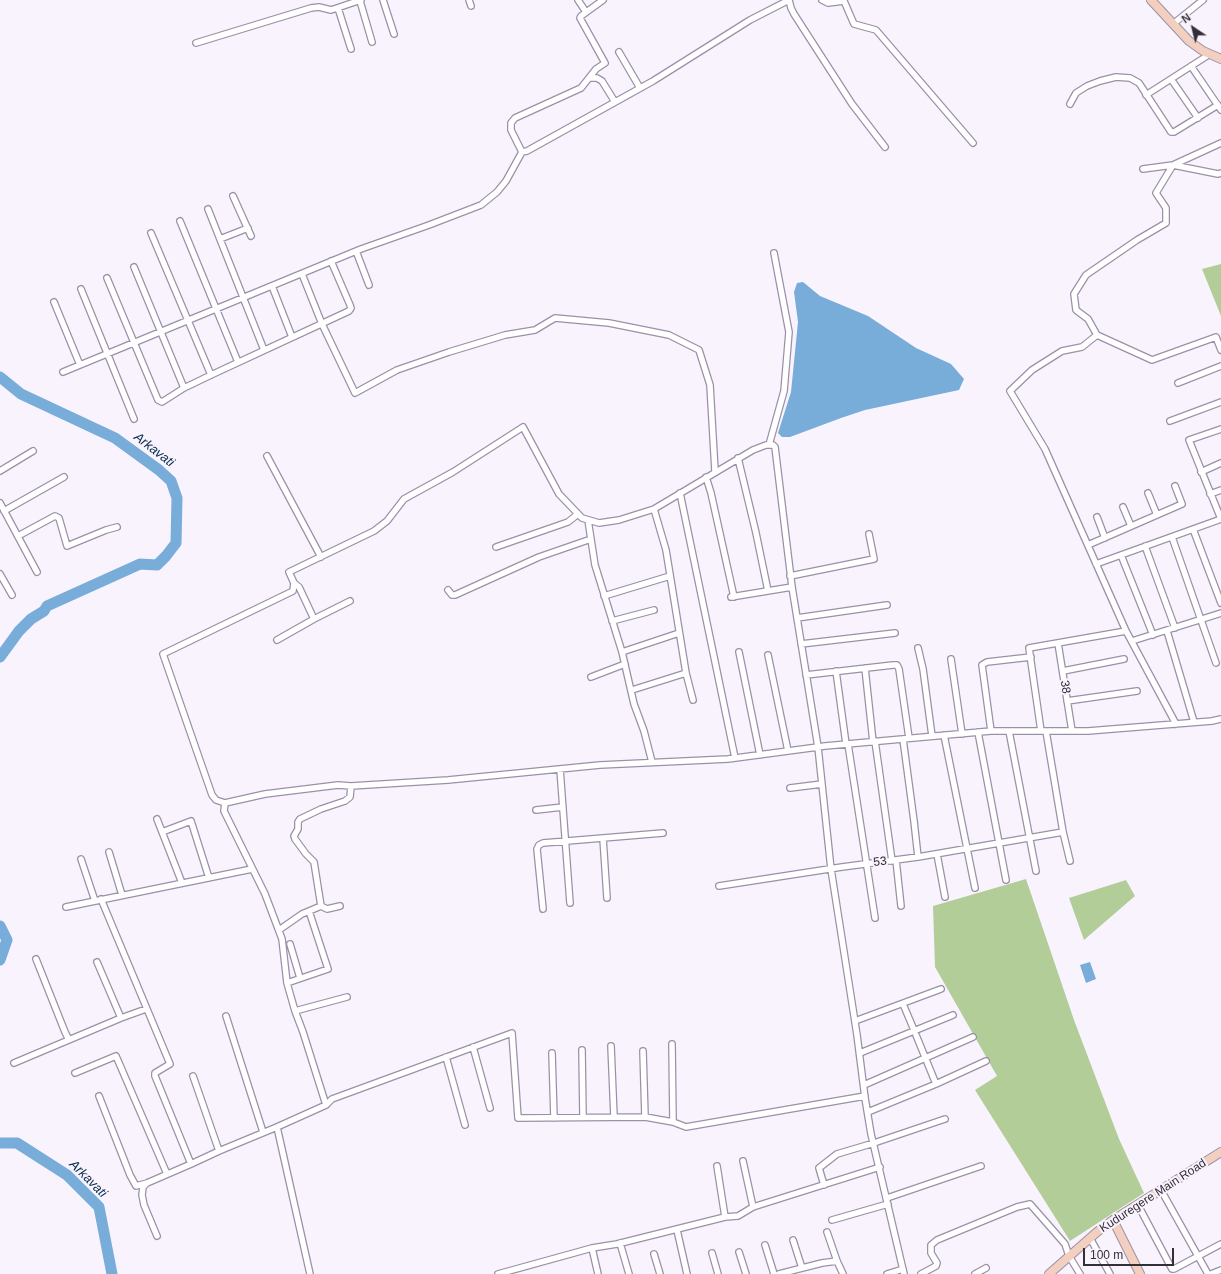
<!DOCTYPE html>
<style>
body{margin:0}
#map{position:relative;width:1221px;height:1274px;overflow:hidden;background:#f9f3fe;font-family:Arial,sans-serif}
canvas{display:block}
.north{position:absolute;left:1173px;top:8px;width:40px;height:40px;-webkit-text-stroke:3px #f9f3fe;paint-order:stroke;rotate:325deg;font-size:11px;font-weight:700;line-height:16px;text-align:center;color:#332e38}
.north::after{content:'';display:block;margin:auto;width:14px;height:18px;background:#332e38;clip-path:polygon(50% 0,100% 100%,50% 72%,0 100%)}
.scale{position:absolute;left:1083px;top:1248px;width:91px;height:18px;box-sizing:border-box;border:2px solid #332e38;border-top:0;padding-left:5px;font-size:12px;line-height:14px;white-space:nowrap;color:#332e38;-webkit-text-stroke:3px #f9f3fe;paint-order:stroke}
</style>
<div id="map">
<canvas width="1221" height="1274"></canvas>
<div class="north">N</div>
<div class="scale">100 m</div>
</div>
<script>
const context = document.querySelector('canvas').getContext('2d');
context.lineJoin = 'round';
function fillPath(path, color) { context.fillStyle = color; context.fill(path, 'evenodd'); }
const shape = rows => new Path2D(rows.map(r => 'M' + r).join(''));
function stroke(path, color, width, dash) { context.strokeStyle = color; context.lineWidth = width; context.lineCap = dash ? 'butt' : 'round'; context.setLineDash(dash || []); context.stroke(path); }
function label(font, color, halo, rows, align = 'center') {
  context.font = font + ' Arial,sans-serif'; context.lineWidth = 4; context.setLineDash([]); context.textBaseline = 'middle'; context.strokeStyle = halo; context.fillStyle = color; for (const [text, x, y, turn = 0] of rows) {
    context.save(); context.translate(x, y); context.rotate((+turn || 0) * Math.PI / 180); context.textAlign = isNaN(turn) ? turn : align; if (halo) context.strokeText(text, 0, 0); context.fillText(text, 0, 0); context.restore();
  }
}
fillPath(shape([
 [1221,264,1221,316,1202,269],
 [1026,879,1074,1020,1119,1139,1144,1193,1070,1241,975,1090,997,1076,935,967,933,906],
 [1126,880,1135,896,1084,940,1069,898]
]), '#b3cd98');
fillPath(shape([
 [803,282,820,296,868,316,916,348,951,364,964,379,959,390,865,410,841,418,790,437,782,437,778,433,791,392,798,322,794,292,797,283],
 [1090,962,1096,979,1086,983,1080,965]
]), '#78acd9');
stroke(shape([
 [0,377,21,394,115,438,159,470,171,481,177,498,176,543,166,556,157,565,140,564,47,606,44,611,31,619,19,631,0,657],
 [0,926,7,940,0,960],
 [0,1143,17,1143,67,1175,99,1207,112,1274]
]), '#78acd9', 11);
const street = shape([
 [383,0,394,34],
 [469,0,471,6],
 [578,0,586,12],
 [603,0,581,16,580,18,605,63,596,69,581,88,515,118,511,123,511,130,522,152,527,151,653,81,750,20,789,0],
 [789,0,791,8,794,14,852,104,885,147],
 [822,0,828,3,844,1,854,24,876,30,973,143],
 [360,1,372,42],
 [338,8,351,49],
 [1173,24,1203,0],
 [196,43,311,8,319,7,331,10,361,0],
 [619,52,640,88],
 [1191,66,1221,110],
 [589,78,597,78,602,81,615,102],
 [1171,79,1198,118],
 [1146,95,1210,54],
 [1070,104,1076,93,1087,86,1100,81,1116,77,1130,78,1139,83,1171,132,1174,132,1218,105],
 [1143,169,1173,165,1218,174,1221,173],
 [233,196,251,236],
 [208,209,264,350],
 [180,221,238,362],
 [151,233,211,375],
 [220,239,248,228],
 [356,251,369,285],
 [134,267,184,388],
 [302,274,322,324,355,393,397,370,449,352,505,335,535,330,555,318,609,323,669,335,699,350,710,385,715,471],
 [107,278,158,400,162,402,184,388,211,375,349,311,351,308,350,305,331,261],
 [272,286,292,337],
 [81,289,134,419],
 [54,302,80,365],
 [1097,335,1152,360,1216,337,1221,350],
 [63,372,361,249,429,225,481,205,497,192,506,181,522,152],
 [1178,383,1221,366],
 [1170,421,1221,402],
 [1221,429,1189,440,1221,519],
 [769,445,784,391,789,332,774,253],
 [267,456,321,557],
 [738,458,756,533,768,591],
 [0,471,33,451],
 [1201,472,1221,463],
 [706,477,711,493,734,597],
 [680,493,735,758],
 [1148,493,1157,515],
 [1210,494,1221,490],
 [0,503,37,572],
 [1123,507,1131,526],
 [654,509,666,550,686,673,693,700],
 [4,511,64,477],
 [1097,517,1105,538],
 [588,520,595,565,622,652,634,704,644,731,652,762],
 [1193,529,1221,603],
 [18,536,55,516,59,518,67,546,106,530,117,527],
 [1172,537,1216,663],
 [1088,545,1182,504,1175,486],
 [1145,546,1175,628],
 [496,547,568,522,578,514],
 [1121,555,1153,635],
 [1096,564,1221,519],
 [0,574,12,595],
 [790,576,874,559,869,534],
 [448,590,452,595,455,595,539,557,591,539],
 [604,596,670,576],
 [731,597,792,587],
 [797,618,887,605],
 [314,619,350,601],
 [612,621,654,610],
 [1167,631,1194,722],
 [277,640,314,619,299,587,294,583],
 [1132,641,1221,613],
 [1058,643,1072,731],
 [801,644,895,633],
 [918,648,923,669,932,736],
 [622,652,679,633],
 [739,652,760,755],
 [768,655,788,751],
 [951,659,962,734],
 [865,668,873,742],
 [836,671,846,744],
 [1063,671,1124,659],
 [806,675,893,665,897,665,899,669,909,738],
 [591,677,625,664],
 [632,690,686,673],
 [1067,701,1137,691],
 [1176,724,1126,631,1045,449,1010,391,1032,370,1062,351,1082,347,1097,335,1088,319,1076,310,1074,294,1086,275,1137,240,1166,223,1166,208,1156,193,1173,165,1221,143],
 [991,731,982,665,987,662,1031,657],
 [1009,731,1036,871],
 [1041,731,1029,648,1126,631],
 [1046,731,1063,832,1070,861],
 [978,732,1006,880],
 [944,735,975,888],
 [903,739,914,821,918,857],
 [875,741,892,861],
 [848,744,875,918],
 [560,769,570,903],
 [790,788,822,784],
 [225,803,224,811,265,894,282,939,287,983,295,1011,303,1032,326,1105],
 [536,810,563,807],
 [157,819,182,883],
 [162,832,191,821,209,878],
 [603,838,607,898],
 [109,852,122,895],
 [937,854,945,897],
 [81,859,95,901],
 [896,860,901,906],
 [719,886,842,867,918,857,1063,832],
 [101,899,170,1064,155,1073,155,1076,191,1164],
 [321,906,327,909,340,906],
 [66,907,252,869],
 [543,909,537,849,539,845,543,843,663,833],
 [279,930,302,914,321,906,314,862,306,854,295,839,294,836,298,829,298,822,300,819,321,809,345,801,350,797,351,786],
 [290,944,300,978],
 [36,959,65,1032,69,1040],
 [97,962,121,1018],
 [287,983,328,969,309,911],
 [903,1004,914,1030],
 [295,1011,347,997],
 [226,1016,263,1132],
 [855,1021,941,989],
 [916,1035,936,1084],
 [672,1044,673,1122],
 [611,1046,614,1117],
 [473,1047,490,1108],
 [582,1050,583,1117],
 [643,1051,645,1117],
 [552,1053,554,1118],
 [860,1053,953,1015],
 [446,1057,465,1125],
 [14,1063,121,1018,146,1009],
 [75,1073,116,1056,167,1174],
 [193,1076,219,1151],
 [864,1085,973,1037],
 [99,1096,130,1175,136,1186,147,1183,191,1164,219,1151,277,1127],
 [868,1112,936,1084,986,1061],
 [743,1161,753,1207],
 [717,1166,725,1217],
 [147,1183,143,1187,142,1195,144,1205,157,1236],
 [824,1185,819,1168,837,1154,874,1143,945,1119],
 [1161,1190,1208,1274],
 [887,1198,981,1166],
 [1138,1205,1172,1269,1174,1269,1221,1244],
 [832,1220,888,1204],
 [677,1230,687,1274],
 [827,1232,837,1261],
 [1090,1238,1110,1274],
 [793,1240,802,1268],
 [620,1243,629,1274],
 [765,1245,774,1274],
 [592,1248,617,1244,725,1217,738,1216,753,1207,880,1167],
 [739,1252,746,1274],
 [712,1253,718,1274],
 [654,1254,660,1274],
 [310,1274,277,1127,326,1105,332,1099,512,1033,518,1118,645,1117,673,1122,686,1127,865,1096],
 [498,1274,592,1248,598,1274],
 [779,1274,822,1263,837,1261,843,1274],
 [887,1274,903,1269],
 [904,1274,871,1134,865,1098,857,1035,831,869,818,747,792,587,775,447,773,445,766,445,753,450,654,509,619,520,599,523,582,518,559,494,523,427,453,472,404,499,387,521,374,531,289,572,294,583,293,591,163,654,212,795,216,800,225,803,265,794,338,785,351,786,448,780,600,765,728,759,818,747,825,746,991,731,1088,731,1212,721,1221,719],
 [921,1274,936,1266,937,1263,931,1253,931,1245,937,1240,1017,1207,1030,1204,1065,1244,1069,1256,1080,1274],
 [975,1274,986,1268],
 [1211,1274,1221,1270]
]);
const secondary = shape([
 [1151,0,1189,41,1203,51,1221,59],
 [1113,1220,1140,1274],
 [1049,1274,1097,1232,1113,1220,1221,1152]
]);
stroke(street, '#9c90a8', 8);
stroke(secondary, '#9c90a8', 10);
stroke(street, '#fff', 5.5);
stroke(secondary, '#f2cfbf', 8);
label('12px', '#332e38', '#f9f3fe', [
 ["38",1065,687,81],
 ["53",880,862,-7],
 ["Kuduregere Main Road",1153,1196,-33]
]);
label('italic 13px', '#032b49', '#f9f3fe', [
 ["Arkavati",154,450,38],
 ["Arkavati",88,1179,45]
]);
</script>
